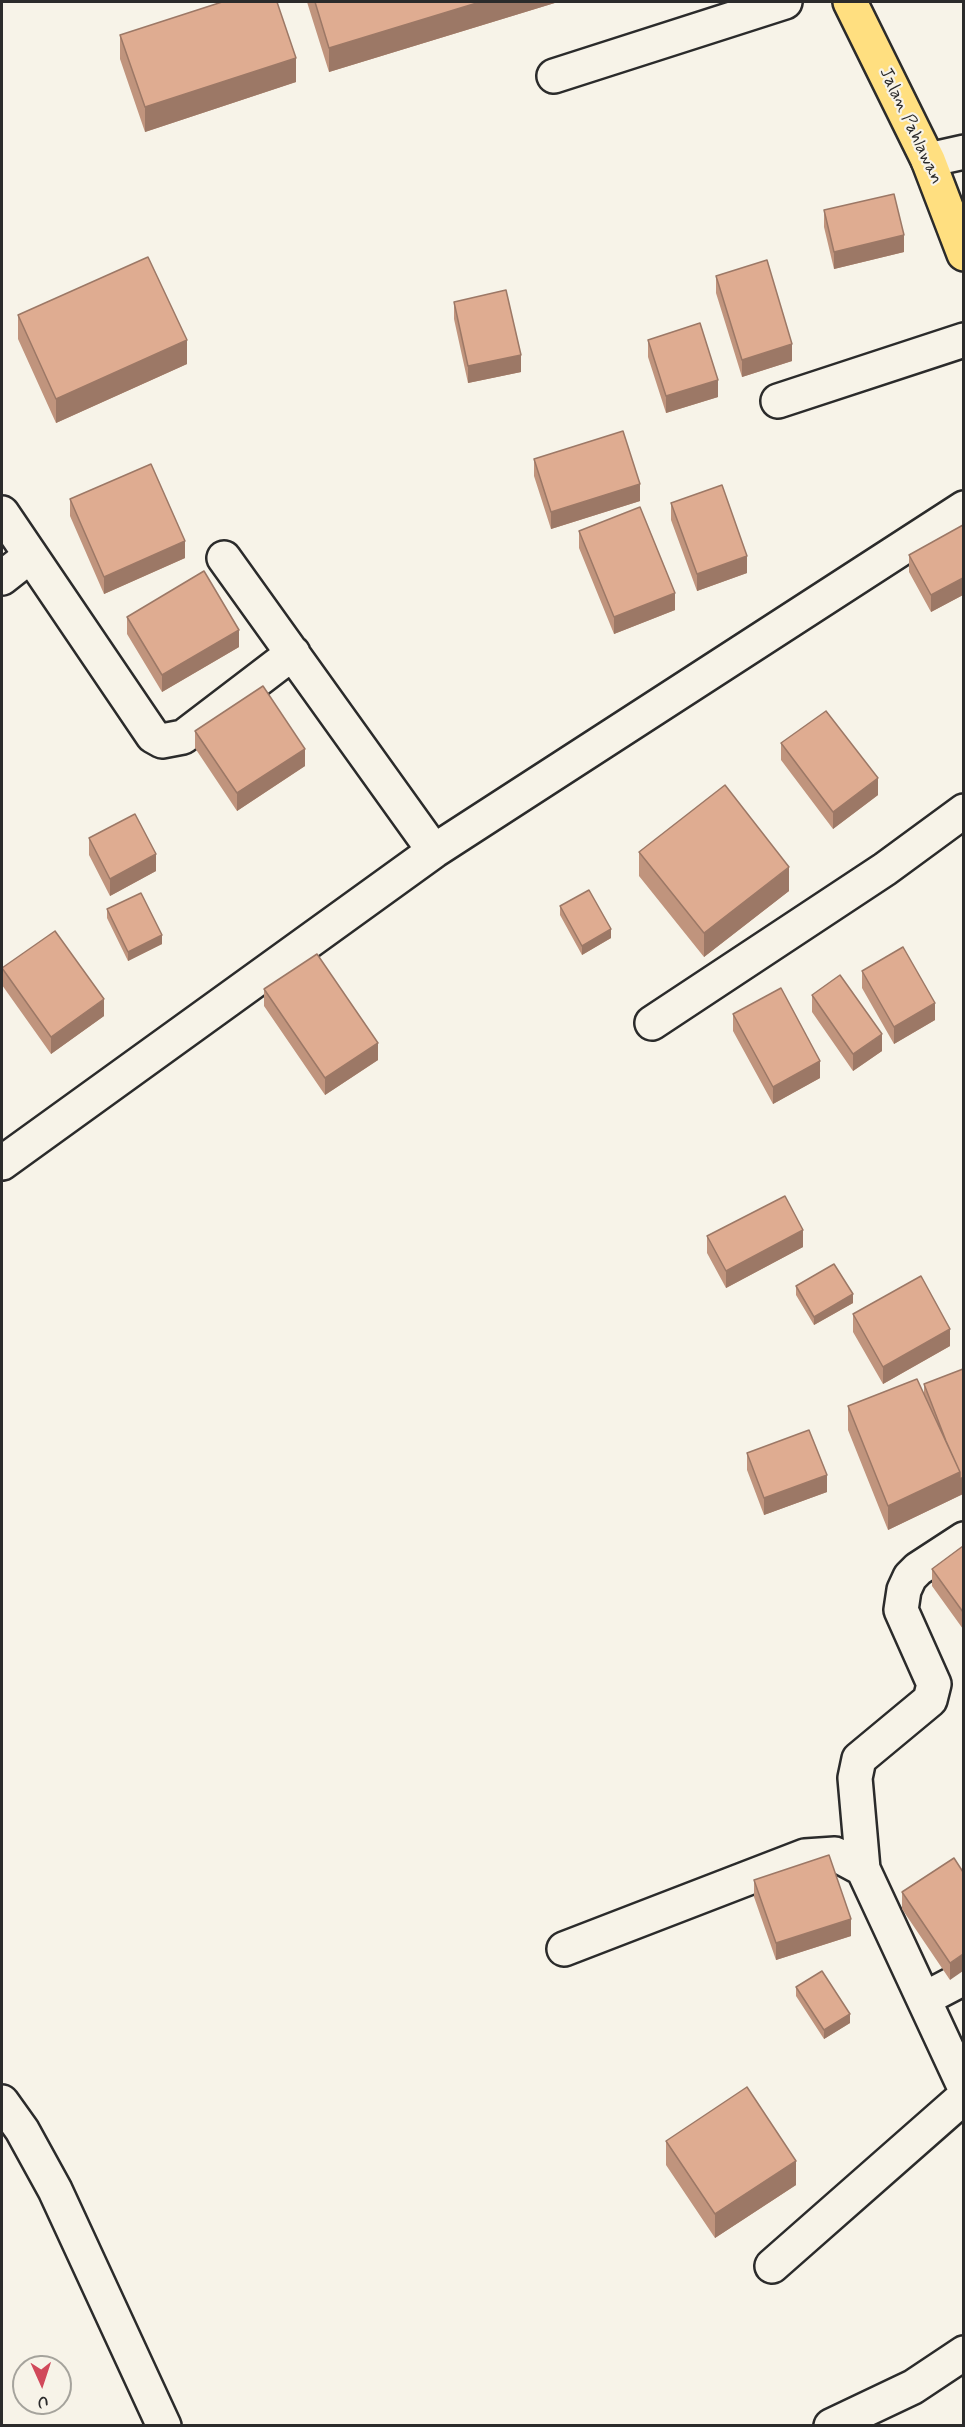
<!DOCTYPE html>
<style>
body{margin:0}
#map{position:relative;width:965px;height:2427px;overflow:hidden;background:#f7f3e8;font-family:Mynerve,sans-serif}
canvas{display:block}
.frame{position:absolute;inset:0;border:3px solid #2b2b2b;pointer-events:none}
.north{position:absolute;left:12px;top:2355px;width:60px;height:60px;box-sizing:border-box;background:#f7f3e8;border:2px solid #a5a39c;border-radius:50%;rotate:177deg;font-size:16px;font-weight:700;line-height:24px;text-align:center;color:#2b2b2b}
.north::after{content:'';display:block;margin:auto;width:21px;height:27px;background:#d1495b;clip-path:polygon(50% 0,100% 100%,50% 72%,0 100%)}
</style>
<div id="map">
<canvas width="965" height="2427"></canvas>
<div class="frame"></div>
<div class="north">U</div>
</div>
<script>
const context = document.querySelector('canvas').getContext('2d');
context.lineJoin = 'round';
const shape = rows => new Path2D(rows.map(r => 'M' + r).join(''));
function stroke(path, color, width, dash) { context.strokeStyle = color; context.lineWidth = width; context.lineCap = dash ? 'butt' : 'round'; context.setLineDash(dash || []); context.stroke(path); }
function fillPath(path, color) { context.fillStyle = color; context.fill(path, 'evenodd'); }
function label(font, color, halo, rows, align = 'center') {
  context.font = font + ' Mynerve,sans-serif'; context.lineWidth = 4.5; context.setLineDash([]); context.textBaseline = 'middle'; context.strokeStyle = halo; context.fillStyle = color; for (const [text, x, y, turn = 0] of rows) {
    context.save(); context.translate(x, y); context.rotate((+turn || 0) * Math.PI / 180); context.textAlign = isNaN(turn) ? turn : align; if (halo) context.strokeText(text, 0, 0); context.fillText(text, 0, 0); context.restore();
  }
}
const street = shape([
 [554,76,785,2],
 [928,160,964,152],
 [778,401,964,340],
 [2,513,153,736,162,741,183,737,293,653],
 [224,558,434,851],
 [2,578,30,556],
 [652,1023,885,869,964,811],
 [2,1163,434,851,964,508],
 [964,1539,918,1569,910,1577,904,1590,901,1610,934,1684,930,1700,859,1759,855,1778,863,1869,964,2086],
 [564,1949,805,1856,835,1854,863,1869],
 [924,1999,964,1978],
 [2,2102,22,2130,55,2190,164,2426],
 [772,2266,964,2097],
 [831,2426,913,2387,964,2353]
]);
const highway = shape([
 [850,2,928,160,964,254]
]);
stroke(street, '#2b2b2b', 38);
stroke(highway, '#2b2b2b', 38);
stroke(street, '#f7f3e8', 33);
stroke(highway, '#ffdf80', 33);
fillPath(shape([
 [307,2,558,2,329,72],
 [120,35,296,82,145,132,120,59],
 [824,210,904,252,834,269,824,227],
 [716,276,792,361,742,377,716,293],
 [454,302,521,372,468,383,454,319],
 [18,315,187,364,56,423,18,339],
 [648,340,718,397,666,413,648,357],
 [534,459,640,501,551,529,534,476],
 [70,499,185,558,104,594,70,516],
 [671,503,747,573,697,591,671,520],
 [963,525,963,595,931,612,909,572,909,555],
 [579,531,675,610,614,634,579,548],
 [127,617,239,647,162,692,127,634],
 [195,731,305,766,237,811,195,748],
 [781,743,878,795,833,829,781,760],
 [89,838,156,871,110,896,89,855],
 [639,852,789,891,704,957,639,876],
 [560,906,611,938,582,955,560,915],
 [107,909,162,944,128,961,107,918],
 [2,968,104,1016,51,1054,2,985],
 [862,971,935,1020,894,1044,862,988],
 [264,989,378,1060,325,1095,264,1006],
 [812,995,882,1051,853,1071,812,1012],
 [733,1014,820,1078,773,1104,733,1031],
 [707,1236,803,1247,726,1288,707,1253],
 [796,1286,853,1303,814,1325,796,1295],
 [853,1314,950,1346,883,1384,853,1332],
 [963,1369,963,1494,888,1530,848,1430,848,1406,924,1395,924,1384],
 [747,1453,827,1492,764,1515,747,1470],
 [963,1546,963,1629,932,1586,932,1569],
 [954,1858,950,1980,902,1909,902,1892],
 [754,1880,851,1936,776,1960,754,1897],
 [796,1987,850,2023,824,2039,796,1996],
 [666,2141,796,2185,715,2238,666,2165]
]), '#c0947d');
fillPath(shape([
 [480,2,558,2,329,72,329,48],
 [296,58,296,82,145,132,145,107],
 [904,235,904,252,834,269,834,252],
 [187,340,187,364,56,423,56,399],
 [792,344,792,361,742,377,742,360],
 [521,355,521,372,468,383,468,366],
 [718,380,718,397,666,413,666,396],
 [640,484,640,501,551,529,551,512],
 [185,541,185,558,104,594,104,577],
 [747,556,747,573,697,591,697,574],
 [963,578,963,595,931,612,931,595],
 [675,593,675,610,614,634,614,617],
 [239,630,239,647,162,692,162,675],
 [305,749,305,766,237,811,237,793],
 [878,778,878,795,833,829,833,812],
 [156,854,156,871,110,896,110,879],
 [789,867,789,891,704,957,704,933],
 [611,929,611,938,582,955,582,946],
 [162,935,162,944,128,961,128,952],
 [104,999,104,1016,51,1054,51,1037],
 [935,1003,935,1020,894,1044,894,1027],
 [882,1034,882,1051,853,1071,853,1054],
 [378,1043,378,1060,325,1095,325,1078],
 [820,1061,820,1078,773,1104,773,1087],
 [803,1230,803,1247,726,1288,726,1271],
 [853,1294,853,1303,814,1325,814,1317],
 [950,1329,950,1346,883,1384,883,1367],
 [960,1472,963,1477,963,1494,888,1530,888,1506],
 [827,1475,827,1492,764,1515,764,1498],
 [851,1919,851,1936,776,1960,776,1943],
 [963,1954,963,1971,950,1980,950,1963],
 [850,2014,850,2023,824,2039,824,2030],
 [796,2161,796,2185,715,2238,715,2214]
]), '#9c7866');
const building = shape([
 [222,2,277,2,296,58,145,107,120,35,222,2],
 [315,2,480,2,329,48,315,2],
 [894,194,904,235,834,252,824,210,894,194],
 [148,257,187,340,56,399,18,315,148,257],
 [767,260,792,344,742,360,716,276,767,260],
 [506,290,521,355,468,366,454,302,506,290],
 [700,323,718,380,666,396,648,340,700,323],
 [623,431,640,484,551,512,534,459,623,431],
 [151,464,185,541,104,577,70,499,151,464],
 [722,485,747,556,697,574,671,503,722,485],
 [640,507,675,593,614,617,579,531,640,507],
 [963,525,963,578,931,595,909,555,963,525],
 [204,571,239,630,162,675,127,617,204,571],
 [263,686,305,749,237,793,195,731,263,686],
 [826,711,878,778,833,812,781,743,826,711],
 [725,785,789,867,704,933,639,852,725,785],
 [135,814,156,854,110,879,89,838,135,814],
 [589,890,611,929,582,946,560,906,589,890],
 [141,893,162,935,128,952,107,909,141,893],
 [55,931,104,999,51,1037,2,968,55,931],
 [903,947,935,1003,894,1027,862,971,903,947],
 [317,954,378,1043,325,1078,264,989,317,954],
 [840,975,882,1034,853,1054,812,995,840,975],
 [781,988,820,1061,773,1087,733,1014,781,988],
 [785,1196,803,1230,726,1271,707,1236,785,1196],
 [834,1264,853,1294,814,1317,796,1286,834,1264],
 [921,1276,950,1329,883,1367,853,1314,921,1276],
 [963,1369,963,1477,960,1479,960,1472,946,1441,924,1384,963,1369],
 [917,1379,960,1472,888,1506,848,1406,917,1379],
 [809,1430,827,1475,764,1498,747,1453,809,1430],
 [963,1546,963,1612,932,1569,963,1546],
 [829,1855,851,1919,776,1943,754,1880,829,1855],
 [954,1858,963,1872,963,1954,950,1963,902,1892,954,1858],
 [822,1971,850,2014,824,2030,796,1987,822,1971],
 [747,2087,796,2161,715,2214,666,2141,747,2087]
]);
fillPath(building, '#dfac91');
stroke(building, '#9c7866', 1.5);
label('18px', '#2b2b2b', '#f7f3e8', [
 ["Jalan Pahlawan",910,126,65]
]);
</script>
